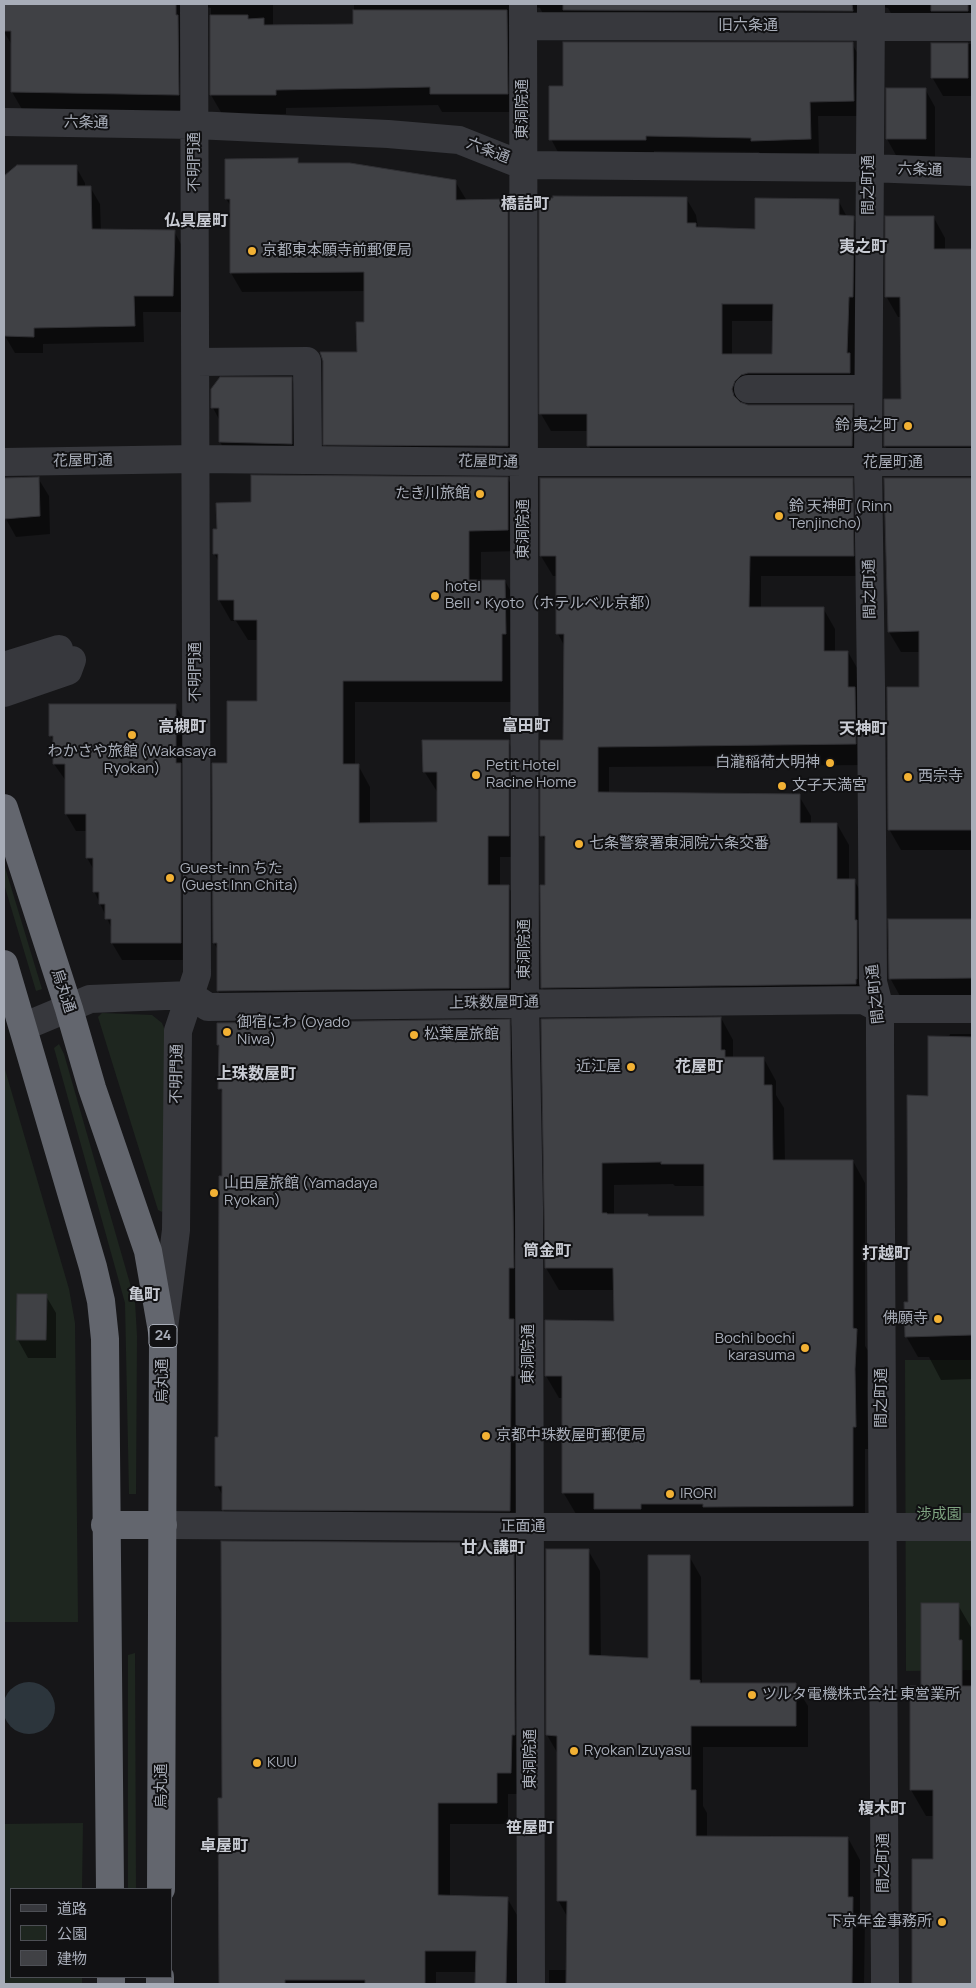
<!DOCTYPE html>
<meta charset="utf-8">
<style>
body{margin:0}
#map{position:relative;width:976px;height:1988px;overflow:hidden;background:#161618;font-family:Manrope,"Noto Sans JP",sans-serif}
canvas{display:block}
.frame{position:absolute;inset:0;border:5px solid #a8adb8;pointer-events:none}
.legend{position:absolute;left:10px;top:1888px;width:162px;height:90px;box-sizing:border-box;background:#111113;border:1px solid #4d4f55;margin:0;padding:6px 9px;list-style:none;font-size:15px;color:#a8adb8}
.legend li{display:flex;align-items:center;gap:10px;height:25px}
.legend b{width:25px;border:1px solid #4d4f55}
</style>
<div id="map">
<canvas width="976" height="1988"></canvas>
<div class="frame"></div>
<ul class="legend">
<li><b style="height:6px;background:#37383d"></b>道路</li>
<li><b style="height:14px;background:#1e261f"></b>公園</li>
<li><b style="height:14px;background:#404145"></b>建物</li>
</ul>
</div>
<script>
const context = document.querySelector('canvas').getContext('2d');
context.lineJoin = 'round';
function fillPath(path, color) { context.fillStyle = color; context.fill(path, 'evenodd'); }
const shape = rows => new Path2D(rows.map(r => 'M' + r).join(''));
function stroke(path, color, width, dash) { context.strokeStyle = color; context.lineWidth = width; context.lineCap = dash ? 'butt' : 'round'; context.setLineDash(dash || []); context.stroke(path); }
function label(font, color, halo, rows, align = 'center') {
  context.font = font + ' Manrope,"Noto Sans JP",sans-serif'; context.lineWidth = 4; context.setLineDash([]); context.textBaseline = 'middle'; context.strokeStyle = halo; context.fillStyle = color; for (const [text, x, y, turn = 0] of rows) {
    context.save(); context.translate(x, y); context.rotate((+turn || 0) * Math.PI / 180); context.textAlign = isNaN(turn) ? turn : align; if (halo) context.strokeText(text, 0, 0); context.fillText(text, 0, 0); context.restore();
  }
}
fillPath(shape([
 [4,864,42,989,36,991,4,884],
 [102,1013,152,1015,162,1023,166,1033,165,1208,162,1212,158,1210,98,1017],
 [59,1044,64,1054,135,1301,137,1336,136,1494,129,1494,125,1303,54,1048],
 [4,1066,69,1289,75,1323,78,1622,4,1622],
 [905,1360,972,1360,972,1670,906,1671],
 [135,1653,136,1889,128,1889,128,1655],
 [83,1823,82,1889,11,1889,11,1977,82,1977,82,1984,4,1984,4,1824]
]), '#1e261f');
fillPath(shape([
 '3 1708a26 26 0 1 1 52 0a26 26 0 1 1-52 0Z'
]), '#2c353c');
fillPath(shape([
 [4,4,273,4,273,26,354,25,354,4,972,4,972,29,899,27,888,8,883,7,868,15,551,29,540,8,534,7,518,112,442,112,438,105,286,108,286,114,222,114,211,95,211,8,205,7,189,114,23,111,12,92,12,45,4,32],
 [852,44,861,59,862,116,818,116,819,154,761,156,759,152,654,151,654,154,559,154,551,139,564,88],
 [932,44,972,44,972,96,943,96,932,77],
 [925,89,935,107,935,157,897,157,887,139],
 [297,159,299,164,455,181,467,201,507,200,518,219,519,465,336,463,325,444,358,353,365,323,365,291,242,292,231,273,231,206,226,199],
 [76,167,85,183,85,187,90,187,100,204,101,231,174,231,183,248,182,312,143,312,144,342,43,344,43,353,15,353,5,336,6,176],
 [686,198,696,215,698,228,756,230,838,200,847,217,853,217,863,234,859,390,744,398,742,404,748,406,852,406,862,423,862,463,598,463,589,446,589,431,551,431,541,414],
 [732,321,774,321,774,355,732,355],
 [934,218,945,238,945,250,972,250,972,466,897,466,885,446,885,401,902,400,902,317,898,317,886,296],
 [291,378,300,393,300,459,229,457,220,442,220,421,213,408],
 [4,478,38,478,49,496,50,534,16,537,6,519],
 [508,479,520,500,520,551,481,552,481,581,505,581,517,602,514,702,355,702,355,765,358,765,370,787,370,824,438,823,438,793,424,771,508,741,520,763,521,857,500,857,500,886,508,886,521,908,521,1009,230,1012,218,991,218,950,214,943,228,765,259,702,259,640,248,640,236,621,231,621,219,600,219,562,214,553,218,530,252,504],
 [852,479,864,500,865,576,761,576,761,608,823,608,835,629,835,652,848,652,860,673,867,765,609,767,609,794,799,796,811,816,811,824,837,824,849,845,849,880,854,880,866,901,869,999,554,1008,542,987,546,843,542,835,564,741,565,647,558,634,558,576,553,576,541,556],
 [885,479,972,479,972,850,901,850,889,829,920,688,920,652,901,652,889,632],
 [175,705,185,722,191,960,122,960,112,943,112,929,94,891,94,870,87,858,87,831,76,831,66,814,66,781,54,764,54,742,50,735],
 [972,920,972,996,900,996,890,978,889,921],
 [721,1018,733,1040,733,1059,764,1059,776,1081,776,1095,784,1108,785,1161,853,1161,865,1183,865,1346,869,1352,867,1392,868,1449,865,1449,865,1527,576,1514,563,1492,563,1398,559,1398,546,1376,615,1322,615,1290,559,1290,546,1268,542,1020],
 [673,1184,675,1186,705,1186,705,1217,614,1216,614,1185],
 [509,1021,520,1040,520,1531,234,1529,223,1509,223,1496,217,1485,220,1438,223,1177,223,1095,220,1089,220,1049,218,1045,218,1024],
 [950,1034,972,1034,972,1379,941,1380,929,1357,918,1357,906,1336,929,1097],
 [18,1295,46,1296,56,1313,56,1358,28,1358,18,1340],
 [510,1544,526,1571,523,1794,508,1794,508,1824,450,1824,450,1897,507,1898,520,1920,518,1984,476,1984,476,1972,436,1972,436,1984,220,1984,219,1799,223,1799],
 [547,1550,588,1550,600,1571,601,1657,649,1659,689,1556,701,1577,702,1685,795,1685,808,1706,808,1747,703,1747,703,1806,707,1813,707,1837,848,1838,860,1860,860,1912,865,1920,864,1984,549,1984,549,1970,567,1970,568,1918,558,1900,558,1754,547,1735],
 [958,1605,972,1629,972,1984,914,1984,913,1861,935,1860,935,1816,926,1816,911,1790,922,1687]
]), '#0007');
const building = shape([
 [4,4,176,4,176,15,178,15,179,95,11,92,11,31,4,31,4,4],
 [563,4,852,4,853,11,563,10,563,4],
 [931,4,968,4,968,11,931,11,931,4],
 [353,10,507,10,508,94,430,94,430,87,276,90,276,95,210,95,210,15,248,15,248,19,264,18,264,25,353,24,353,10],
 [563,42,853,42,854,101,810,102,811,139,751,141,751,138,646,136,646,140,549,140,549,86,563,86,563,42],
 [931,43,968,43,968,78,931,78,931,43],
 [886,88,926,88,926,139,886,139,886,88],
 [298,158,298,163,350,163,456,180,456,200,508,199,508,446,323,445,323,361,320,352,357,352,356,322,364,322,364,272,230,273,230,199,225,199,225,159,298,158],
 [17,165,77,165,77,186,91,186,92,229,175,230,173,296,134,296,135,326,34,328,34,337,4,336,4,176,17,165],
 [553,196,687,197,687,223,696,223,696,227,755,229,755,198,839,199,839,215,854,216,853,297,849,297,847,353,850,353,850,373,748,373,741,375,735,381,732,389,734,396,740,402,748,405,853,405,852,446,587,446,587,414,539,414,539,198,553,198,553,196],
 [722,304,773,304,772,354,722,354,722,304],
 [885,216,934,216,934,249,972,249,972,446,884,446,884,399,901,399,900,297,885,297,885,216],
 [220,377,292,377,292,444,219,442,219,408,211,408,211,389,220,377],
 [251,475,508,477,508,530,469,531,469,580,505,580,506,634,502,634,502,681,343,681,343,764,359,764,359,823,437,822,437,772,423,772,422,740,509,740,509,836,488,836,488,885,509,885,509,988,217,991,217,943,213,943,212,763,227,763,227,701,257,701,257,620,234,620,234,600,218,600,218,554,213,554,213,529,217,529,216,503,251,502,251,475],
 [39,477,40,516,4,519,4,478,39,477],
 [540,478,853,478,854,556,750,556,749,607,824,607,824,651,848,651,848,687,855,687,856,744,598,747,598,792,800,794,800,823,837,823,837,879,855,879,855,920,857,920,857,979,856,979,856,984,541,988,540,885,545,885,545,836,540,836,540,740,563,740,564,634,556,634,556,556,540,556,540,478],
 [884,478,972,478,972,830,888,830,887,687,919,687,919,631,888,632,884,478],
 [49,704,176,704,176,763,181,763,181,943,111,943,111,919,105,919,105,904,99,904,99,892,93,892,93,858,86,858,86,814,65,814,65,764,53,764,53,736,49,736,49,704],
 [888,919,972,919,972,978,889,979,888,919],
 [721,1017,721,1050,725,1050,725,1057,764,1057,764,1085,772,1085,773,1160,853,1160,853,1328,857,1329,855,1369,856,1427,853,1427,853,1506,703,1507,703,1504,641,1504,641,1509,594,1509,594,1493,562,1493,562,1376,545,1376,545,1320,614,1321,613,1268,545,1268,541,1019,721,1017],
 [661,1162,661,1164,704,1164,704,1216,648,1216,648,1214,607,1214,607,1213,602,1213,602,1163,661,1162],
 [510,1019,514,1268,509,1268,509,1319,514,1319,514,1376,511,1376,510,1511,222,1510,222,1486,215,1486,215,1437,218,1437,219,1176,222,1176,222,1089,218,1089,219,1045,217,1045,217,1023,510,1019],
 [928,1036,972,1037,972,1335,905,1337,904,1302,908,1302,907,1095,928,1096,928,1036],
 [17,1294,47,1294,46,1340,16,1340,17,1294],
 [221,1541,510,1543,511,1549,514,1549,515,1735,512,1735,511,1773,497,1773,497,1803,438,1803,438,1895,508,1897,506,1984,475,1984,476,1951,425,1951,425,1984,365,1984,365,1980,285,1980,285,1984,219,1984,218,1798,222,1798,221,1541],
 [546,1549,589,1549,589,1655,648,1658,648,1555,690,1555,690,1680,700,1680,700,1683,796,1683,796,1726,691,1726,691,1790,696,1790,696,1836,848,1837,848,1897,853,1897,852,1984,566,1984,567,1901,557,1901,557,1736,546,1735,546,1549],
 [921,1603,959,1603,959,1640,962,1640,962,1686,972,1686,972,1984,912,1984,912,1859,933,1859,933,1790,910,1790,910,1686,921,1686,921,1603]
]);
fillPath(building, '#404145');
stroke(building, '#303034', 1);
stroke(shape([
 [523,4,525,1003,529,1207,531,1984],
 [871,4,868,463,871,687,873,982,880,1009,880,1043,885,1984],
 [523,26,972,27],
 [4,122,195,125,388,134,459,140,522,165,869,168,972,172],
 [196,362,307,361,308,460],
 [748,389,868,389],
 [4,462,196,459,523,462,972,462],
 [4,666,59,649],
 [4,693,68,671,72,660],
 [23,1027,90,999,190,995,208,1007,863,1000,880,1009,972,1009],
 [164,1328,176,1230,178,1031,197,974,194,4],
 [163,1525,530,1527,972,1527]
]), '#37383d', 28);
stroke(shape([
 [4,808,69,1009,92,1088,148,1251,163,1337,161,1889],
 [4,964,93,1267,101,1301,105,1339,110,1889],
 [105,1525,163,1525],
 [111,1977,111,1984],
 [160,1984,160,1977]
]), '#63666e', 28);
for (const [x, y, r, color] of [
 [252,251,5,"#f2b134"],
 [908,426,5,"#f2b134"],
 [480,494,5,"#f2b134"],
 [779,516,5,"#f2b134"],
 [435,596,5,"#f2b134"],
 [132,735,5,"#f2b134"],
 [830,763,5,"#f2b134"],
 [476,775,5,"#f2b134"],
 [908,777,5,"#f2b134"],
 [782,786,5,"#f2b134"],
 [579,844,5,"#f2b134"],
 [170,878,5,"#f2b134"],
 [227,1032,5,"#f2b134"],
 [414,1035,5,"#f2b134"],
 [631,1067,5,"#f2b134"],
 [214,1193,5,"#f2b134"],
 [938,1319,5,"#f2b134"],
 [805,1348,5,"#f2b134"],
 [486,1436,5,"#f2b134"],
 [670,1494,5,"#f2b134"],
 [752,1695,5,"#f2b134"],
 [574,1751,5,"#f2b134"],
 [257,1763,5,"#f2b134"],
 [942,1922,5,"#f2b134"]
]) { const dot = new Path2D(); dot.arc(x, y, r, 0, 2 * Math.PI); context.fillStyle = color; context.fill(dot); stroke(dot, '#111113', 2); }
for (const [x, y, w] of [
 [163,1336,28]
]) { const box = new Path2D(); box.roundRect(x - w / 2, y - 11.5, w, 23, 4); context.fillStyle = '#111113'; context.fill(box); stroke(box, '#a8adb8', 1); }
label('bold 14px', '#a8adb8', null, [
 ["24",163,1336]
]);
label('15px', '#a8adb8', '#111113', [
 ["旧六条通",748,26],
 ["東洞院通",523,109,-90],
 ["六条通",86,123,1],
 ["六条通",488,151,21],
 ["不明門通",195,162,-90],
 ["六条通",920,170,2],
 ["間之町通",869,185,-90],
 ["花屋町通",83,461,-1],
 ["花屋町通",488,462,1],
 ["花屋町通",893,463],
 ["東洞院通",524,529,-90],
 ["間之町通",870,589,-91],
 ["不明門通",196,672,-90],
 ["東洞院通",525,949,-90],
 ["烏丸通",63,991,72],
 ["間之町通",876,994,-96],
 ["上珠数屋町通",494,1003,-1],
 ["不明門通",177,1074,-89],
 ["東洞院通",529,1354,-90],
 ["烏丸通",163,1381,-90],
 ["間之町通",882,1398,-90],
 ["正面通",523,1527],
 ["東洞院通",531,1759,-90],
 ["烏丸通",162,1786,-90],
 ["間之町通",884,1863,-90]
]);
label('15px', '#a8adb8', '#111113', [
 ["京都東本願寺前郵便局",262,251],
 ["鈴 夷之町",898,426,"right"],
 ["たき川旅館",470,494,"right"],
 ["鈴 天神町 (Rinn",789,507],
 ["Tenjincho)",789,524],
 ["hotel",445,587],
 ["Bell・Kyoto（ホテルベル京都）",445,604],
 ["わかさや旅館 (Wakasaya",132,752,"center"],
 ["Ryokan)",132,769,"center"],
 ["白瀧稲荷大明神",820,763,"right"],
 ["Petit Hotel",486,766],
 ["Racine Home",486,783],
 ["西宗寺",918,777],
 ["文子天満宮",792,786],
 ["七条警察署東洞院六条交番",589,844],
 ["Guest-inn ちた",180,869],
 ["(Guest Inn Chita)",180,886],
 ["御宿にわ (Oyado",237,1023],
 ["Niwa)",237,1040],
 ["松葉屋旅館",424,1035],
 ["近江屋",621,1067,"right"],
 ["山田屋旅館 (Yamadaya",224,1184],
 ["Ryokan)",224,1201],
 ["佛願寺",928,1319,"right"],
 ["Bochi bochi",795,1339,"right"],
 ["karasuma",795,1356,"right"],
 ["京都中珠数屋町郵便局",496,1436],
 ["IRORI",680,1494],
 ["ツルタ電機株式会社 東営業所",762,1695],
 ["Ryokan Izuyasu",584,1751],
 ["KUU",267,1763],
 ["下京年金事務所",932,1922,"right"]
], 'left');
label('15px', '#7fa381', '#111113', [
 ["渉成園",939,1515]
]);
label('bold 16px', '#c9ccd4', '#111113', [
 ["橋詰町",525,205],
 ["仏具屋町",196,222],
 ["夷之町",863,248],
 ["富田町",526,727],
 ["高槻町",182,728],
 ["天神町",863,730],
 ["花屋町",699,1068],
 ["上珠数屋町",256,1075],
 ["筒金町",547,1252],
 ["打越町",886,1255],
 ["亀町",144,1296],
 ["廿人講町",493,1549],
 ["榎木町",882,1810],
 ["笹屋町",530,1829],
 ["卓屋町",224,1847]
]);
</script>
